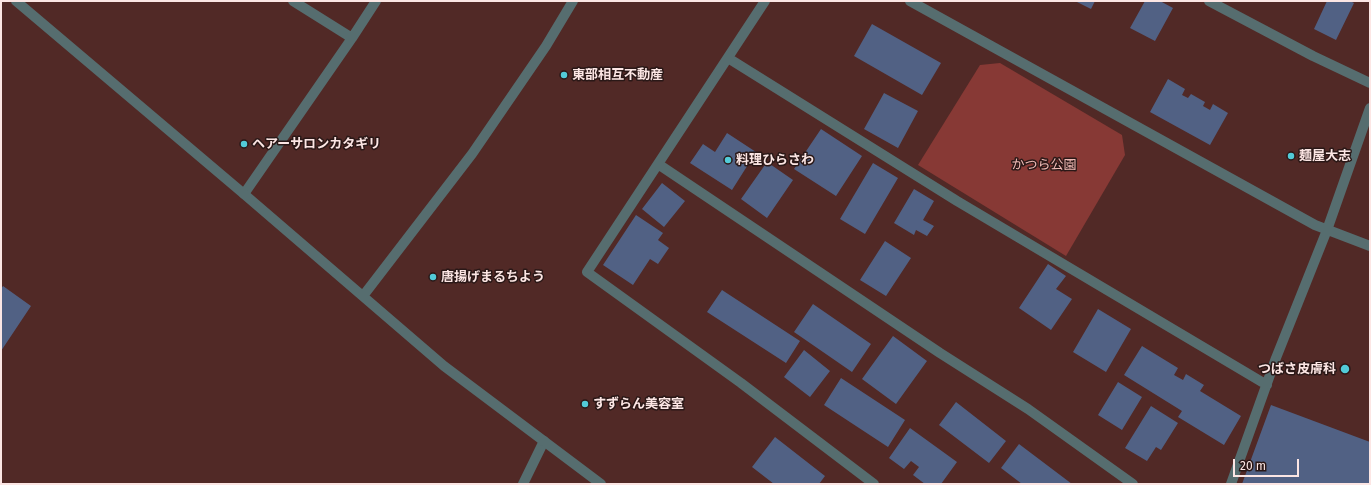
<!DOCTYPE html>
<meta charset="utf-8">
<style>
body{margin:0}
#map{position:relative;width:1371px;height:485px;overflow:hidden;background:#512926;font-family:"Fira Sans",sans-serif}
canvas{display:block}
.frame{position:absolute;inset:0;border:2px solid #fce6e4;pointer-events:none}
.scale{position:absolute;left:1233px;top:459px;width:66px;height:18px;box-sizing:border-box;border:2px solid #fce6e4;border-top:0;padding-left:5px;font-size:12px;line-height:14px;white-space:nowrap;color:#fce6e4;-webkit-text-stroke:3px #2a1817;paint-order:stroke}
</style>
<div id="map">
<canvas width="1371" height="485"></canvas>
<div class="frame"></div>
<div class="scale">20 m</div>
</div>
<script>
const context = document.querySelector('canvas').getContext('2d');
context.lineJoin = 'round';
function fillPath(path, color) { context.fillStyle = color; context.fill(path, 'evenodd'); }
const shape = rows => new Path2D(rows.map(r => 'M' + r).join(''));
function stroke(path, color, width, dash) { context.strokeStyle = color; context.lineWidth = width; context.lineCap = dash ? 'butt' : 'round'; context.setLineDash(dash || []); context.stroke(path); }
function label(font, color, halo, rows, align = 'center') {
  context.font = font + ' "Fira Sans","Noto Sans JP",sans-serif'; context.lineWidth = 3; context.setLineDash([]); context.textBaseline = 'middle'; context.strokeStyle = halo; context.fillStyle = color; for (const [text, x, y, turn = 0] of rows) {
    context.save(); context.translate(x, y); context.rotate((+turn || 0) * Math.PI / 180); context.textAlign = isNaN(turn) ? turn : align; if (halo) context.strokeText(text, 0, 0); context.fillText(text, 0, 0); context.restore();
  }
}
fillPath(shape([
 [1000,63,1122,135,1125,155,1066,256,918,165,980,65]
]), '#873935');
fillPath(shape([
 [1075,1,1095,1,1091,9],
 [1145,1,1160,1,1173,8,1155,41,1130,28],
 [1327,1,1350,1,1354,3,1336,40,1314,29],
 [872,24,941,63,922,95,854,56],
 [1168,79,1185,89,1182,95,1188,98,1191,94,1205,102,1203,106,1210,110,1213,104,1228,113,1210,145,1150,112],
 [884,93,918,111,898,148,864,129],
 [821,129,862,156,836,196,794,169],
 [727,133,756,152,732,190,690,163,703,144,715,152],
 [767,162,793,180,767,218,741,199],
 [873,163,898,178,865,234,840,219],
 [662,183,685,201,664,227,642,209],
 [914,189,934,201,923,220,934,226,927,236,916,230,914,235,894,223],
 [636,215,663,233,658,240,669,248,658,264,650,259,633,285,603,265],
 [885,241,911,258,886,296,860,280],
 [1048,264,1066,276,1056,289,1072,299,1051,330,1019,308],
 [3,286,31,306,1,351,1,289],
 [722,290,800,341,786,363,707,312],
 [813,304,871,344,852,372,794,332],
 [1098,309,1131,329,1106,372,1073,352],
 [893,336,927,361,896,404,862,379],
 [1142,346,1178,368,1174,375,1183,380,1186,374,1204,385,1200,391,1241,416,1224,445,1178,417,1182,411,1124,375],
 [804,350,830,371,810,397,784,377],
 [841,378,905,420,888,447,824,405],
 [1118,382,1142,397,1122,430,1098,415],
 [956,402,1006,441,989,463,939,425],
 [1271,405,1370,442,1370,484,1242,484],
 [1151,406,1178,423,1161,450,1156,447,1147,461,1125,448],
 [910,428,957,462,941,484,925,484,913,475,919,467,911,461,904,469,889,458],
 [775,437,825,476,819,484,774,484,752,467],
 [1019,444,1072,484,1022,484,1001,468]
]), '#516184');
stroke(shape([
 [765,1,587,272,741,383,874,484],
 [910,1,1315,225,1370,246],
 [1209,1,1313,56,1370,83],
 [352,38,376,1],
 [728,58,957,201,1267,385],
 [658,164,940,353,1028,409,1133,484],
 [244,194,352,38,293,1],
 [523,484,544,441],
 [1231,484,1276,358,1327,230,1370,108]
]), '#566d6f', 10);
stroke(shape([
 [16,1,244,194,444,366,601,484],
 [363,296,472,154,546,46,573,1]
]), '#566d6f', 10);
for (const [x, y, r, color] of [
 [564,75,4,"#52cbd8"],
 [244,144,4,"#52cbd8"],
 [1291,156,4,"#52cbd8"],
 [728,160,4,"#52cbd8"],
 [433,277,4,"#52cbd8"],
 [1345,369,5,"#52cbd8"],
 [585,404,4,"#52cbd8"]
]) { const dot = new Path2D(); dot.arc(x, y, r, 0, 2 * Math.PI); context.fillStyle = color; context.fill(dot); stroke(dot, '#2a1817', 1.5); }
label('bold 13px', '#fce6e4', '#2a1817', [
 ["東部相互不動産",572,75],
 ["ヘアーサロンカタギリ",252,144],
 ["麺屋大志",1299,156],
 ["料理ひらさわ",736,160],
 ["唐揚げまるちよう",441,277],
 ["つばさ皮膚科",1336,369,"right"],
 ["すずらん美容室",593,404]
], 'left');
label('13px', '#f0bbb6', '#2a1817', [
 ["かつら公園",1044,165]
]);
</script>
